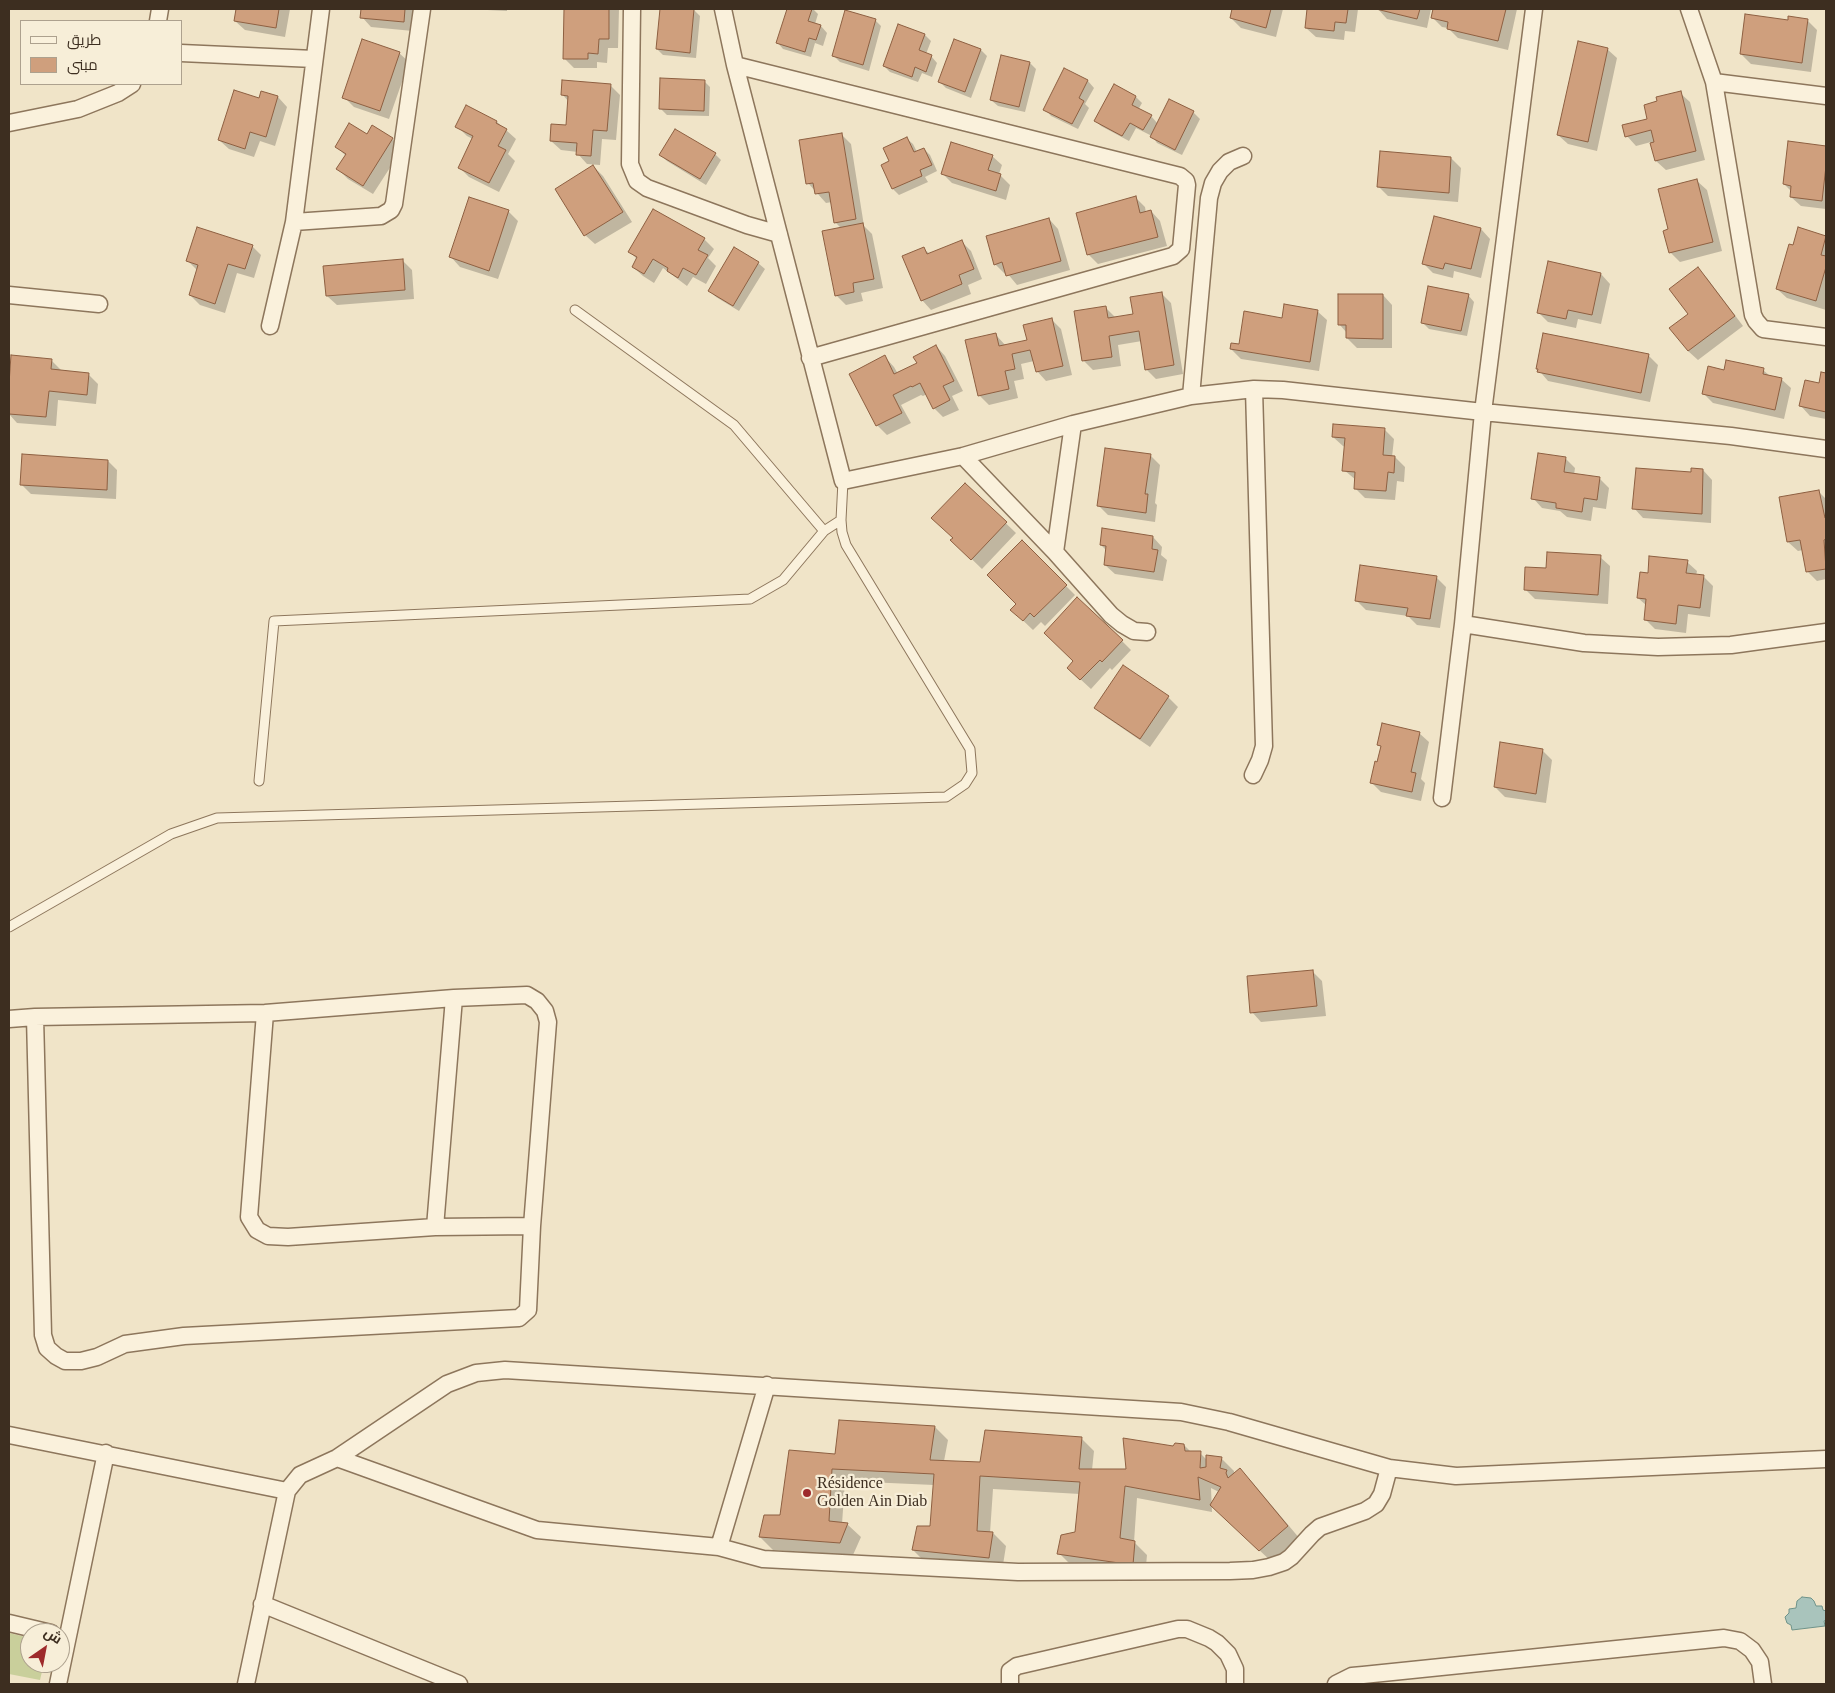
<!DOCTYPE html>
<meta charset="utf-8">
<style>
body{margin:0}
#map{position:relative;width:1835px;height:1693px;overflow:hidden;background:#f0e4c8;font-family:"Times New Roman",Cairo,serif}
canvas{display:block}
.frame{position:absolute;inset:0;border:10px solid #3d2e20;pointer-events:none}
.legend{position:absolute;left:20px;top:20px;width:162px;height:65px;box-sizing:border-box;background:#f7eed8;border:1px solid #ada18e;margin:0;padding:6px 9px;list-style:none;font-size:15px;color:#3d2e20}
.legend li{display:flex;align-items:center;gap:10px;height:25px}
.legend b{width:25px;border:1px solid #ada18e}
.north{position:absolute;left:20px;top:1623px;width:50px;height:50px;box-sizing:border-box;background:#f7eed8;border:1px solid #ada18e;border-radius:50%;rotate:33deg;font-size:14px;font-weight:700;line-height:20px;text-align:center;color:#3d2e20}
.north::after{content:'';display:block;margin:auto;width:18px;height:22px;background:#9e2a2b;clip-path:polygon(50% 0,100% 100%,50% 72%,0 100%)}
</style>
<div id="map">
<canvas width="1835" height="1693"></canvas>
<div class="frame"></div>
<ul class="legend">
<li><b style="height:6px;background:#faf1dc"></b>طريق</li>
<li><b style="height:14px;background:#cf9f7d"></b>مبنى</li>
</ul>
<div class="north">ش</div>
</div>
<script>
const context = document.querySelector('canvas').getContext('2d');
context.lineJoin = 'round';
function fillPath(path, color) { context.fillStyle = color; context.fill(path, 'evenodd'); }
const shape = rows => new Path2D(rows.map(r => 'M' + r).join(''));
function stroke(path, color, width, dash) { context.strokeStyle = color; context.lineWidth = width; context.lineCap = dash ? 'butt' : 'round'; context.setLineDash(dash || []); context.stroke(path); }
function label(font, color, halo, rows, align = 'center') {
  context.font = font + ' "Times New Roman",serif'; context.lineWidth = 4.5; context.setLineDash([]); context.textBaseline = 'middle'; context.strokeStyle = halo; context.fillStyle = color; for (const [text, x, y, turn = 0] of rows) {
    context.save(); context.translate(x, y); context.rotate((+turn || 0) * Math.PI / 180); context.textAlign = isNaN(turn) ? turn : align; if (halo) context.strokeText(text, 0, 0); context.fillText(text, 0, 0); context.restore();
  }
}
fillPath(shape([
 [9,1633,30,1638,30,1663,44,1663,40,1680,9,1674]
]), '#c9cf9b');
const water = shape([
 [1802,1597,1811,1598,1814,1601,1816,1606,1822,1606,1823,1610,1826,1611,1826,1620,1824,1621,1825,1626,1792,1630,1791,1625,1787,1623,1785,1617,1789,1613,1789,1609,1796,1608,1797,1601,1802,1597]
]);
fillPath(water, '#a9c4bc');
stroke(water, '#6f938a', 1);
fillPath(shape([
 [237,9,290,9,285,37,245,30,235,21],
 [362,9,415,9,413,31,371,27,362,17],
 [467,9,507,9,507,11],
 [565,9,619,9,618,48,608,48,607,63,597,62,597,68,574,68,564,58],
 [661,9,694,10,700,16,696,58,663,55,657,49],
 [788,9,813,9,818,14,815,24,821,26,827,33,823,46,815,43,811,57,783,49,777,42],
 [1234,9,1283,9,1276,37,1241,28,1231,18],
 [1308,9,1358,9,1355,32,1345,31,1344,40,1316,37,1306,28],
 [1378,9,1431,9,1427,28,1387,19],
 [1434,9,1517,9,1508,50,1458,38,1448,28,1442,27,1432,17],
 [875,20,881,26,869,71,840,62,834,56],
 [1807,20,1817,30,1811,72,1751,64,1741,54],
 [925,35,931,41,926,54,931,56,937,63,932,77,922,73,918,82,890,72,884,66],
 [955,41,981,50,987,56,971,98,946,88,940,82],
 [1607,49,1617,58,1597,151,1568,144,1558,135],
 [399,53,409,62,389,119,354,107,344,97],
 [1030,63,1036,69,1025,112,998,106,991,100],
 [1064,70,1088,81,1094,88,1085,104,1089,108,1078,129,1051,116,1045,109],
 [704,81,710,87,709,116,667,115,661,109],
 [610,85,620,95,616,140,602,139,600,165,587,164,578,154,578,152,561,150,551,141,567,127,569,102,562,94],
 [1114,85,1136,97,1142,103,1138,110,1151,116,1158,124,1170,101,1193,112,1200,119,1182,155,1157,143,1152,136,1136,128,1129,141,1101,126,1095,120],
 [262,92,278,97,287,107,275,146,260,141,254,157,229,149,219,140,259,100],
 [1680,93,1690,102,1705,160,1666,170,1656,161,1651,142,1636,146,1627,136],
 [467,107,497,122,516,139,508,154,515,161,499,192,469,177,459,167,473,139,467,136,457,126],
 [842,135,851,144,864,226,872,234,883,288,861,293,863,301,846,305,836,295,841,228,835,222,832,202,826,203,808,183],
 [367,136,392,139,402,149,373,194,348,179,338,169,346,156,336,146],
 [906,138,913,144,917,152,924,149,930,155,937,171,925,177,928,182,899,195,893,189,882,165,891,162],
 [1789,142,1826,147,1826,209,1801,206,1791,197,1792,192,1784,184],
 [715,154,721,160,706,185,667,161,661,155],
 [992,156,1002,165,999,174,1010,185,1006,200,952,183,943,174],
 [1451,158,1461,168,1458,202,1388,196,1379,187],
 [593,166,603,176,632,222,595,244,585,235],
 [1697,181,1707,190,1722,251,1680,262,1670,252,1670,230],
 [1135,197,1145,207,1146,213,1151,211,1160,221,1167,246,1098,264,1088,254],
 [508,211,518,221,498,279,460,267,451,257],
 [1435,218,1481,229,1490,239,1481,278,1454,271,1453,278,1433,273,1424,264],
 [1049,219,1058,229,1070,270,1017,285,1007,273,1005,274,995,264],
 [1799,229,1826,238,1826,310,1787,298,1777,289],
 [704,239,714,249,708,258,716,266,706,284,693,277,687,286,663,268,654,283,643,276,633,267,637,259,630,252],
 [961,241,971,251,982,279,968,285,971,294,931,310,922,300,924,249,930,254],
 [252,246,261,255,254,278,237,273,225,313,200,305,190,295,198,271,188,261],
 [735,249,758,263,765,269,739,311,716,297,710,291],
 [402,260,412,270,414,299,337,305,327,296],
 [1697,269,1707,278,1743,326,1698,360,1688,351,1690,314],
 [1601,274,1610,284,1601,324,1578,319,1576,328,1548,322,1538,312],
 [1161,293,1171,303,1183,374,1156,379,1146,369,1142,341,1118,345,1121,366,1093,370,1084,361,1076,312,1106,308,1116,318,1134,315],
 [1383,295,1392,305,1392,348,1357,348,1347,338,1347,333,1339,324],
 [1468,295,1474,302,1467,336,1429,329,1423,323],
 [1317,311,1327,320,1319,371,1241,359,1231,349,1283,319],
 [1052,320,1061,329,1072,375,1046,381,1037,371,1034,361,1021,364,1024,379,1014,381,1018,398,989,405,979,395,996,335,1006,346,1028,341],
 [936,346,945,356,963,391,952,396,959,410,943,417,934,408,927,394,923,396,921,395,901,405,911,423,887,435,877,425,885,357,894,367,898,374,918,364],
 [1648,355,1658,365,1650,402,1548,381,1537,368],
 [13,357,52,361,61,370,88,374,98,384,96,404,58,400,56,426,17,423,9,414],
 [1763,370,1770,376,1781,379,1791,388,1784,419,1713,403,1703,393,1725,371],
 [1822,373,1826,374,1826,419,1810,416,1801,406,1820,384],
 [1384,429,1394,439,1392,457,1395,457,1405,467,1404,482,1397,481,1395,500,1365,498,1355,488,1356,480,1344,470,1345,447,1343,446,1333,437],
 [1150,455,1160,465,1155,503,1157,505,1155,522,1108,515,1099,506],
 [1539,455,1566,459,1575,468,1574,475,1600,479,1609,488,1606,509,1593,507,1591,521,1567,517,1560,511,1542,508,1533,498],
 [108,461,117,470,116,499,31,494,21,484],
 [1703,470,1712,480,1711,523,1643,518,1634,508,1692,474],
 [965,484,1016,533,982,569,952,540,954,538],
 [1819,492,1826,499,1826,579,1817,581,1807,571,1803,550,1798,551,1788,542],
 [1153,537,1162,547,1161,555,1167,560,1163,581,1115,574,1105,565,1107,551,1101,545],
 [1022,542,1075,595,1045,626,1041,622,1033,630,1012,610,1018,604],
 [1600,557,1610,566,1608,604,1535,599,1525,589,1547,570],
 [1687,562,1697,571,1696,576,1704,577,1713,586,1710,617,1688,614,1686,633,1655,629,1645,619,1647,606,1638,598,1649,574],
 [1436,577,1446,587,1440,628,1417,625,1408,616,1366,610,1356,600],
 [1122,641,1131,650,1112,670,1110,668,1091,689,1078,677],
 [1168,697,1178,707,1150,747,1106,717,1096,708],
 [1419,733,1429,742,1421,779,1425,783,1421,801,1381,792,1371,782,1382,747,1379,744],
 [1542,750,1552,760,1546,803,1505,797,1495,787],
 [1312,971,1322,981,1326,1016,1261,1022,1252,1012],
 [840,1422,935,1427,948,1440,944,1461,981,1463,1081,1438,1094,1451,1092,1470,1127,1470,1173,1447,1184,1445,1191,1452,1200,1453,1207,1460,1221,1458,1234,1471,1234,1474,1239,1469,1252,1482,1300,1539,1273,1563,1225,1518,1219,1492,1211,1488,1212,1512,1137,1498,1134,1542,1147,1555,1145,1577,1072,1566,1059,1553,1076,1534,1080,1494,993,1489,990,1533,993,1533,1006,1546,1002,1571,926,1563,913,1550,931,1527,934,1485,845,1481,842,1524,848,1525,861,1537,853,1555,773,1550,760,1537,781,1517,836,1455]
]), '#0003');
const building = shape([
 [236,9,279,9,276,28,234,21,236,9],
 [361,9,405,9,404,22,360,18,361,9],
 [564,9,609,9,609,39,599,39,598,54,588,53,588,59,563,59,564,9],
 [660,9,694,9,690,53,656,49,660,9],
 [787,9,812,9,808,21,821,25,816,40,809,38,805,52,776,43,787,9],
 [1232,9,1271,9,1266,28,1230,18,1232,9],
 [1307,9,1348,9,1346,23,1335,22,1334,31,1305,28,1307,9],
 [1376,9,1420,9,1417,19,1376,9],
 [1433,9,1506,9,1498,41,1447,29,1448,22,1431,18,1433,9],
 [845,10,876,19,863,65,832,56,845,10],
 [1745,14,1788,20,1788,16,1808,19,1802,63,1740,54,1745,14],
 [898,24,925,34,919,50,932,55,926,72,915,67,912,77,883,66,898,24],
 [362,39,400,52,380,111,342,98,362,39],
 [954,39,981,49,965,92,938,82,954,39],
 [1578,41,1608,48,1588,142,1557,135,1578,41],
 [1001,55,1030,62,1019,107,990,100,1001,55],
 [1064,68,1088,80,1079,98,1084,101,1072,124,1043,110,1064,68],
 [660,78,705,80,704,111,659,109,660,78],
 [562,80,611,84,607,131,593,130,591,156,576,155,577,143,550,141,551,124,566,125,568,96,561,95,562,80],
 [1114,84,1136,96,1132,105,1152,115,1143,130,1130,123,1122,136,1094,121,1114,84],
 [234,90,259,98,261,91,278,96,266,137,250,132,245,149,218,140,234,90],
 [1681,91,1696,151,1655,161,1650,143,1654,142,1651,130,1625,137,1622,125,1647,119,1644,105,1657,101,1656,97,1681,91],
 [1169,99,1194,111,1175,150,1150,137,1169,99],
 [466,105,497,121,496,123,507,129,498,146,506,150,489,183,458,168,473,136,455,127,466,105],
 [349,123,367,134,372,125,393,138,363,186,336,169,346,154,335,147,349,123],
 [675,129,716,153,700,179,659,155,675,129],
 [842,133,856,219,834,223,829,192,815,194,813,183,806,184,799,140,842,133],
 [907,137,914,152,924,148,932,165,920,170,922,176,892,189,881,165,889,161,883,148,907,137],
 [1788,141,1826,146,1826,166,1822,201,1790,197,1791,186,1783,184,1788,141],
 [951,142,993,155,988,170,1001,174,996,191,941,174,951,142],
 [1380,151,1451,157,1449,193,1377,187,1380,151],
 [593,165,623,212,584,236,555,189,593,165],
 [1697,179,1713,242,1669,253,1663,231,1668,229,1658,189,1697,179],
 [1136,196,1140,213,1151,210,1158,237,1087,255,1076,213,1136,196],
 [469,197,509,210,489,271,449,257,469,197],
 [653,209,705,238,698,250,708,255,696,275,683,268,678,278,667,271,668,268,653,259,644,274,632,267,637,257,628,252,653,209],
 [1434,216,1481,228,1471,269,1445,263,1443,269,1422,264,1434,216],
 [1049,218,1061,261,1006,276,1002,262,994,265,986,236,1049,218],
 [863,223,874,279,853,283,854,292,835,296,822,231,863,223],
 [197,227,253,245,245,269,228,264,215,304,189,295,198,265,186,261,197,227],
 [1798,227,1826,236,1821,255,1826,256,1826,267,1816,301,1776,289,1789,244,1793,245,1798,227],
 [962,240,974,269,959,275,962,284,921,301,902,256,924,247,927,254,962,240],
 [734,247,759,262,733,306,708,291,734,247],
 [403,259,405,290,326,296,323,266,403,259],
 [1548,261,1601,273,1592,315,1568,310,1566,319,1537,313,1548,261],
 [1698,267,1735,316,1688,351,1669,328,1688,314,1669,289,1698,267],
 [1428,286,1469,294,1461,331,1421,323,1428,286],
 [1162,292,1174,365,1145,370,1139,331,1109,336,1112,357,1082,361,1074,311,1106,306,1108,318,1133,314,1130,297,1162,292],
 [1338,294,1383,294,1383,339,1346,338,1346,325,1338,325,1338,294],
 [1284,304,1318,310,1310,362,1230,349,1231,343,1239,344,1244,311,1282,318,1284,304],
 [1052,318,1063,366,1036,372,1030,350,1012,354,1015,369,1005,371,1009,389,978,396,965,340,996,333,999,346,1027,340,1023,325,1052,318],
 [1543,333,1649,354,1641,393,1537,372,1538,369,1536,369,1543,333],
 [936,345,954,381,943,386,950,400,933,409,920,383,912,387,911,386,893,395,902,413,876,426,849,374,885,355,894,374,917,363,913,357,936,345],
 [11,355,52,359,51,369,89,373,87,395,49,391,46,417,9,414,9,384,11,355],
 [1726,360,1764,368,1763,374,1782,378,1775,410,1702,394,1708,366,1724,370,1726,360],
 [1821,372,1826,373,1826,412,1799,406,1805,380,1819,383,1821,372],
 [1333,424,1385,428,1383,455,1395,456,1394,473,1388,472,1386,491,1354,489,1355,472,1342,471,1345,438,1332,437,1333,424],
 [1105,448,1151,454,1145,494,1148,494,1146,513,1097,506,1105,448],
 [1538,453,1566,457,1564,472,1600,477,1597,500,1584,498,1582,512,1556,508,1556,503,1531,499,1538,453],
 [22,454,108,460,107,490,20,485,22,454],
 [1636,468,1691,472,1691,468,1703,469,1702,514,1632,509,1636,468],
 [965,483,1007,522,971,560,950,540,953,538,931,518,965,483],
 [1819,490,1825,518,1826,518,1826,539,1824,540,1826,569,1806,572,1800,540,1787,542,1779,497,1819,490],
 [1102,528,1153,536,1152,549,1158,550,1154,572,1104,565,1106,546,1100,545,1102,528],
 [1022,540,1067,585,1034,617,1030,613,1023,621,1010,610,1016,604,987,575,1022,540],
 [1547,552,1601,555,1598,595,1524,590,1525,567,1546,568,1547,552],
 [1649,556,1688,560,1686,573,1704,575,1700,608,1678,605,1676,624,1644,620,1646,599,1637,598,1640,572,1648,573,1649,556],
 [1360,565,1437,576,1430,619,1406,616,1408,608,1355,601,1360,565],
 [1077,597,1123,640,1102,662,1100,660,1080,680,1067,668,1073,661,1044,633,1077,597],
 [1123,665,1169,696,1140,739,1094,708,1123,665],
 [1382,723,1420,732,1411,772,1416,773,1412,792,1370,783,1375,761,1377,762,1381,746,1377,745,1382,723],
 [1500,742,1543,749,1536,794,1494,787,1500,742],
 [1313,970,1317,1006,1250,1013,1247,976,1313,970],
 [839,1420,935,1426,930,1460,980,1462,985,1430,1082,1437,1079,1469,1126,1469,1123,1438,1173,1446,1175,1443,1184,1444,1185,1451,1201,1451,1200,1468,1206,1467,1206,1455,1222,1457,1220,1468,1227,1470,1226,1473,1228,1478,1240,1468,1288,1526,1259,1551,1210,1505,1221,1487,1198,1477,1200,1500,1125,1486,1120,1538,1135,1541,1133,1565,1057,1554,1061,1535,1075,1532,1080,1482,980,1476,977,1531,993,1532,989,1558,912,1550,917,1526,930,1526,934,1474,832,1469,829,1521,848,1523,840,1543,759,1537,764,1515,780,1515,789,1450,835,1454,839,1420]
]);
fillPath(building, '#cf9f7d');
stroke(building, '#8d5f41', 1);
const lane = shape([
 [575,310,734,425,824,531,841,520],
 [259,781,274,621,750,599,783,580,824,531],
 [9,927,171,834,217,818,946,797,965,784,972,773,970,749,846,545,842,532,841,520,843,481]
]);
const street = shape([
 [632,9,630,164,637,181,647,188,747,225,779,234],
 [723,9,735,65,843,481,963,456,1073,424,1191,396,1254,389,1283,390,1483,412,1731,436,1826,449],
 [1689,9,1714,82,1753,315,1756,321,1763,329,1826,337],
 [158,21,160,9],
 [181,53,314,59],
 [735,65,1180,176,1186,181,1187,185,1181,249,1173,256,810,358],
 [1714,82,1826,96],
 [9,123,78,109,118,93,132,84],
 [294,222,381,216,391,210,394,204,422,9],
 [9,295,99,304],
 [270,326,294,222,321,9],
 [1191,396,1209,198,1213,183,1220,171,1229,162,1243,156],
 [963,456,1055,552,1111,615,1122,624,1134,631,1147,632],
 [1055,552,1073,424],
 [1463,624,1584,643,1658,647,1731,645,1826,632],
 [1253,775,1260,760,1264,746,1254,389],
 [1442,798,1463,624,1483,412,1534,9],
 [265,1013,249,1217,257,1230,268,1236,288,1237,435,1227,532,1226],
 [9,1019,35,1017,265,1013,454,998,527,995,537,1001,545,1011,548,1022,532,1226,528,1310,519,1318,184,1336,125,1344,97,1357,81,1361,65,1361,56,1356,47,1348,43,1335,35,1017],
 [435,1227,454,998],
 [9,1435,287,1491],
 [337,1458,537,1530,719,1547,763,1559,1018,1572,1230,1571,1253,1570,1269,1567,1284,1562,1291,1557,1312,1534,1320,1527,1365,1511,1376,1504,1382,1494,1389,1468],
 [719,1547,767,1385],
 [262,1604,459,1684],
 [9,1623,51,1633],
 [58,1684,106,1453],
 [246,1684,287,1491,300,1475,337,1458,447,1384,476,1373,505,1370,1181,1412,1229,1422,1389,1468,1456,1476,1826,1459],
 [1010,1684,1010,1671,1017,1666,1178,1629,1187,1629,1209,1638,1217,1643,1228,1654,1235,1669,1235,1684],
 [1336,1684,1352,1676,1363,1675,1724,1638,1740,1641,1752,1650,1760,1662,1763,1684]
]);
stroke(lane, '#8d765c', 11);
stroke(street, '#8d765c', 19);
stroke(lane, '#faf1dc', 9);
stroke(street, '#faf1dc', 16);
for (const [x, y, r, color] of [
 [807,1493,5,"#9e2a2b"]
]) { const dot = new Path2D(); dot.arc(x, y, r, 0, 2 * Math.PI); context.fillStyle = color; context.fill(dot); stroke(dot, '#f7eed8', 2); }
label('16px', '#3d2e20', '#f7eed8', [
 ["Résidence",817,1484],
 ["Golden Ain Diab",817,1502]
], 'left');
</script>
